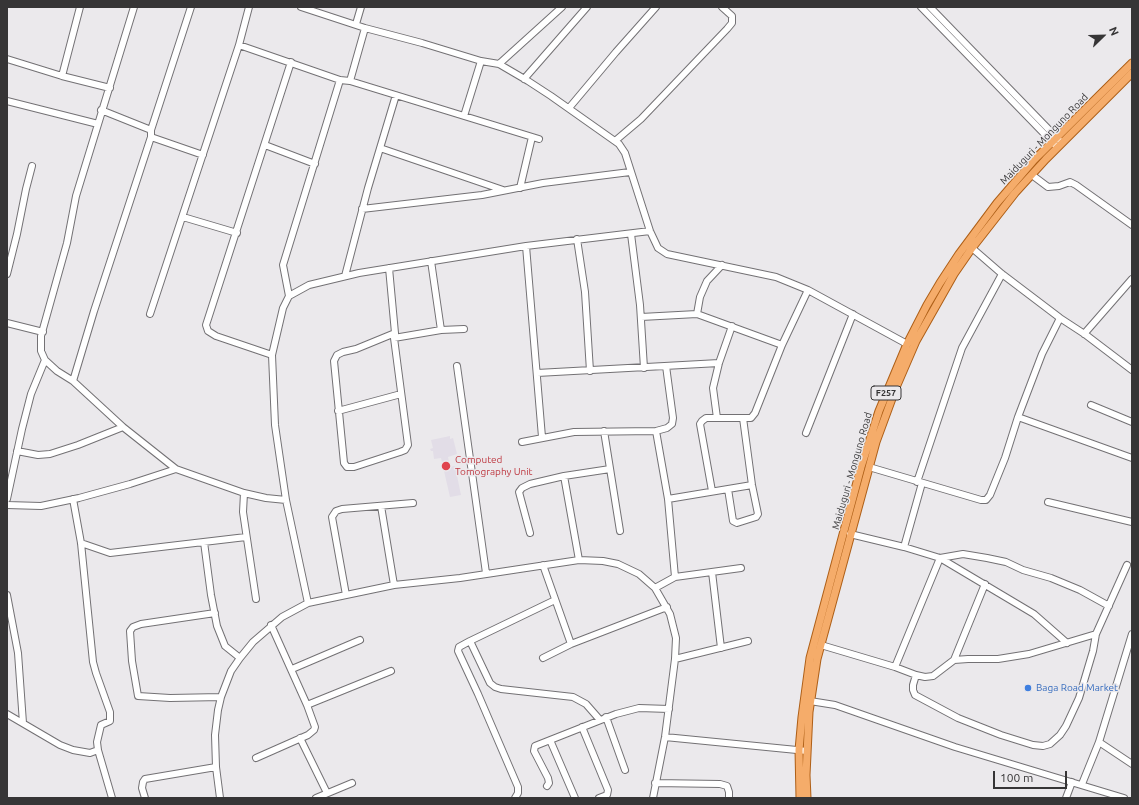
<!DOCTYPE html>
<style>
body{margin:0}
#map{position:relative;width:1139px;height:805px;overflow:hidden;background:#ebe9ec;font-family:Ubuntu,sans-serif}
canvas{display:block}
.frame{position:absolute;inset:0;border:8px solid #363536;pointer-events:none}
.north{position:absolute;left:1083px;top:16px;width:40px;height:40px;-webkit-text-stroke:3px #ebe9ec;paint-order:stroke;rotate:67deg;font-size:11px;font-weight:700;line-height:16px;text-align:center;color:#363536}
.north::after{content:'';display:block;margin:auto;width:14px;height:18px;background:#363536;clip-path:polygon(50% 0,100% 100%,50% 72%,0 100%)}
.scale{position:absolute;left:993px;top:771px;width:74px;height:18px;box-sizing:border-box;border:2px solid #363536;border-top:0;padding-left:5px;font-size:12px;line-height:14px;white-space:nowrap;color:#363536;-webkit-text-stroke:3px #ebe9ec;paint-order:stroke}
</style>
<div id="map">
<canvas width="1139" height="805"></canvas>
<div class="frame"></div>
<div class="north">N</div>
<div class="scale">100 m</div>
</div>
<script>
const context = document.querySelector('canvas').getContext('2d');
context.lineJoin = 'round';
function fillPath(path, color) { context.fillStyle = color; context.fill(path, 'evenodd'); }
const shape = rows => new Path2D(rows.map(r => 'M' + r).join(''));
function stroke(path, color, width, dash) { context.strokeStyle = color; context.lineWidth = width; context.lineCap = dash ? 'butt' : 'round'; context.setLineDash(dash || []); context.stroke(path); }
function label(font, color, halo, rows, align = 'center') {
  context.font = font + ' Ubuntu,sans-serif'; context.lineWidth = 3; context.setLineDash([]); context.textBaseline = 'middle'; context.strokeStyle = halo; context.fillStyle = color; for (const [text, x, y, turn = 0] of rows) {
    context.save(); context.translate(x, y); context.rotate((+turn || 0) * Math.PI / 180); context.textAlign = isNaN(turn) ? turn : align; if (halo) context.strokeText(text, 0, 0); context.fillText(text, 0, 0); context.restore();
  }
}
fillPath(shape([
 [450,436,450,439,453,438,457,454,448,457,450,467,455,466,461,495,450,497,441,458,434,459,433,451,431,451,430,449,433,448,431,440]
]), '#e2dde7');
const minor = shape([
 [134,7,76,196,67,243,41,336,41,351,45,360,57,371,73,381,123,427,176,469,244,493,266,498,286,500],
 [301,7,365,28,422,43,481,61,499,64,528,81,551,96,619,144,625,153,650,231,658,248,667,254,776,277,808,290,907,344],
 [921,7,1057,147],
 [930,7,1060,141],
 [356,24,361,7],
 [239,45,340,80,350,81,539,139],
 [7,59,62,76,110,88],
 [499,64,562,7],
 [62,76,80,7],
 [524,79,587,7],
 [350,81,365,28],
 [7,101,98,124],
 [569,108,616,52,656,7],
 [101,110,151,130],
 [464,116,481,61],
 [151,137,203,155],
 [615,141,641,119,727,29,732,23,732,16,722,7],
 [265,145,315,164],
 [380,148,503,190],
 [1032,175,1048,187,1059,186,1070,182,1076,185,1132,225],
 [520,188,532,137],
 [362,209,482,195,543,183,630,172],
 [183,217,237,233],
 [631,234,640,305,644,368],
 [577,239,585,292,590,371],
 [526,246,542,437],
 [972,248,1002,274,1060,318,1086,335,1132,370],
 [431,261,441,330],
 [389,268,395,333,394,338,408,445,405,450,400,452,354,467,347,467,344,463,334,361,337,355,343,352,356,349,395,333],
 [7,274,17,234,26,189,32,166],
 [345,276,368,188,396,95],
 [289,296,283,265,340,80],
 [150,314,239,45,249,7],
 [697,314,700,297,707,281,722,265],
 [641,317,697,314,782,345],
 [7,323,43,332],
 [1084,334,1132,279],
 [394,338,441,330,464,329],
 [272,355,216,336,208,331,206,325,291,62],
 [457,366,486,573],
 [537,373,719,363],
 [73,381,94,311,151,137,151,130,191,7],
 [1091,405,1132,422],
 [338,411,401,394],
 [1018,417,1132,458],
 [717,418,713,388,719,363,732,326],
 [604,431,620,531],
 [656,431,668,499,675,577],
 [806,433,853,314],
 [522,442,574,432,656,431,667,428,672,424,673,418,666,366],
 [17,451,38,455,50,454,78,445,123,427],
 [869,467,981,500,986,500,990,495,1005,458,1018,417,1042,354,1060,318],
 [564,476,579,560],
 [917,482,962,348,1002,274],
 [728,489,733,521,737,523,756,517,758,514,752,485,743,418],
 [712,491,700,424,702,421,706,418,751,418,755,413,782,345,808,290],
 [244,493,243,512,256,599],
 [7,499,22,429,31,394,45,360],
 [73,499,81,543,93,662,96,673,110,712,110,721,101,725,97,742,98,750,112,798],
 [668,499,752,485],
 [1048,502,1132,522],
 [7,505,41,506,79,498,130,484,176,469],
 [381,506,394,585],
 [530,533,519,492,522,488,530,484,564,476,610,469],
 [850,534,904,547,940,558,1034,614,1067,643],
 [204,542,211,595,217,626,225,646,240,658],
 [81,543,110,553,246,537],
 [904,547,922,483],
 [940,558,963,554,987,558,1006,562,1023,570,1051,578,1080,590,1109,606],
 [543,565,571,644],
 [712,572,721,648],
 [655,588,675,577,741,568],
 [7,595,18,653,23,723],
 [346,595,332,517,336,511,342,509,413,503],
 [308,603,286,500,275,425,272,355,283,308,289,296,309,285,359,273,526,246,650,231],
 [215,613,141,624,133,627,130,631,132,661,138,696,170,698,221,697],
 [470,641,490,683,495,687,501,689,573,697,586,704,600,720],
 [821,645,895,667,916,675,925,677,933,676,954,660,985,584],
 [543,658,571,644,667,607],
 [675,659,748,641],
 [954,660,968,659,998,659,1029,654,1096,634],
 [895,667,940,558],
 [292,669,360,640],
 [916,675,913,685,913,690,915,695,958,718,1001,735,1033,745,1043,746,1050,744,1060,735,1066,726,1079,698,1093,651,1096,634,1127,565],
 [810,701,835,705,955,747,1124,798],
 [307,705,391,671],
 [7,714,60,745,73,750,90,753,98,750],
 [606,717,625,770],
 [582,727,608,790,607,795,599,798],
 [665,737,807,751],
 [300,738,327,793],
 [550,740,575,798],
 [1099,742,1132,764],
 [256,758,308,735,314,730,315,727,307,705,271,625],
 [655,783,720,784,727,786,729,792,729,798],
 [1082,784,1099,742,1132,634],
 [547,786,549,783,548,778,534,751,535,746,616,714,639,708,669,709],
 [145,798,142,788,143,782,145,779,216,767],
 [220,798,216,767,215,735,218,710,221,697,231,671,240,658,253,642,282,617,308,603,394,585,460,578,579,560,603,561,618,564,639,574,655,588,670,614,676,638,675,659,665,737,653,798],
 [316,798,352,783],
 [515,798,518,793,518,787,478,694,458,651,459,647,470,641,555,600],
 [1066,798,1072,782]
]);
const major = shape([
 [800,798,799,750,802,717,810,658,861,467,879,411,907,344,927,305,940,283,959,254,997,203,1034,160,1132,63],
 [807,798,806,775,809,712,817,659,876,442,897,385,916,341,954,274,972,248,1015,193,1046,159,1132,73]
]);
stroke(minor, '#737174', 8);
stroke(major, '#ae5f17', 9);
stroke(minor, '#fff', 6);
stroke(major, '#f5ac6a', 7);
for (const [x, y, r, color] of [
 [446,466,5,"#e0444e"],
 [1028,688,4,"#3f7fe0"]
]) { const dot = new Path2D(); dot.arc(x, y, r, 0, 2 * Math.PI); context.fillStyle = color; context.fill(dot); stroke(dot, '#ebe9ec', 1.5); }
for (const [x, y, w] of [
 [886,393,30]
]) { const box = new Path2D(); box.roundRect(x - w / 2, y - 7, w, 14, 3); context.fillStyle = '#ebe9ec'; context.fill(box); stroke(box, '#363536', 1); }
label('bold 9px', '#363536', null, [
 ["F257",886,393]
]);
label('10px', '#363536', '#ebe9ec', [
 ["Maiduguri - Monguno Road",1044,139,-46],
 ["Maiduguri - Monguno Road",852,471,-74]
]);
label('10px', '#be3a42', '#ebe9ec', [
 ["Computed",455,460],
 ["Tomography Unit",455,472]
], 'left');
label('10px', '#366cbe', '#ebe9ec', [
 ["Baga Road Market",1036,688]
], 'left');
</script>
